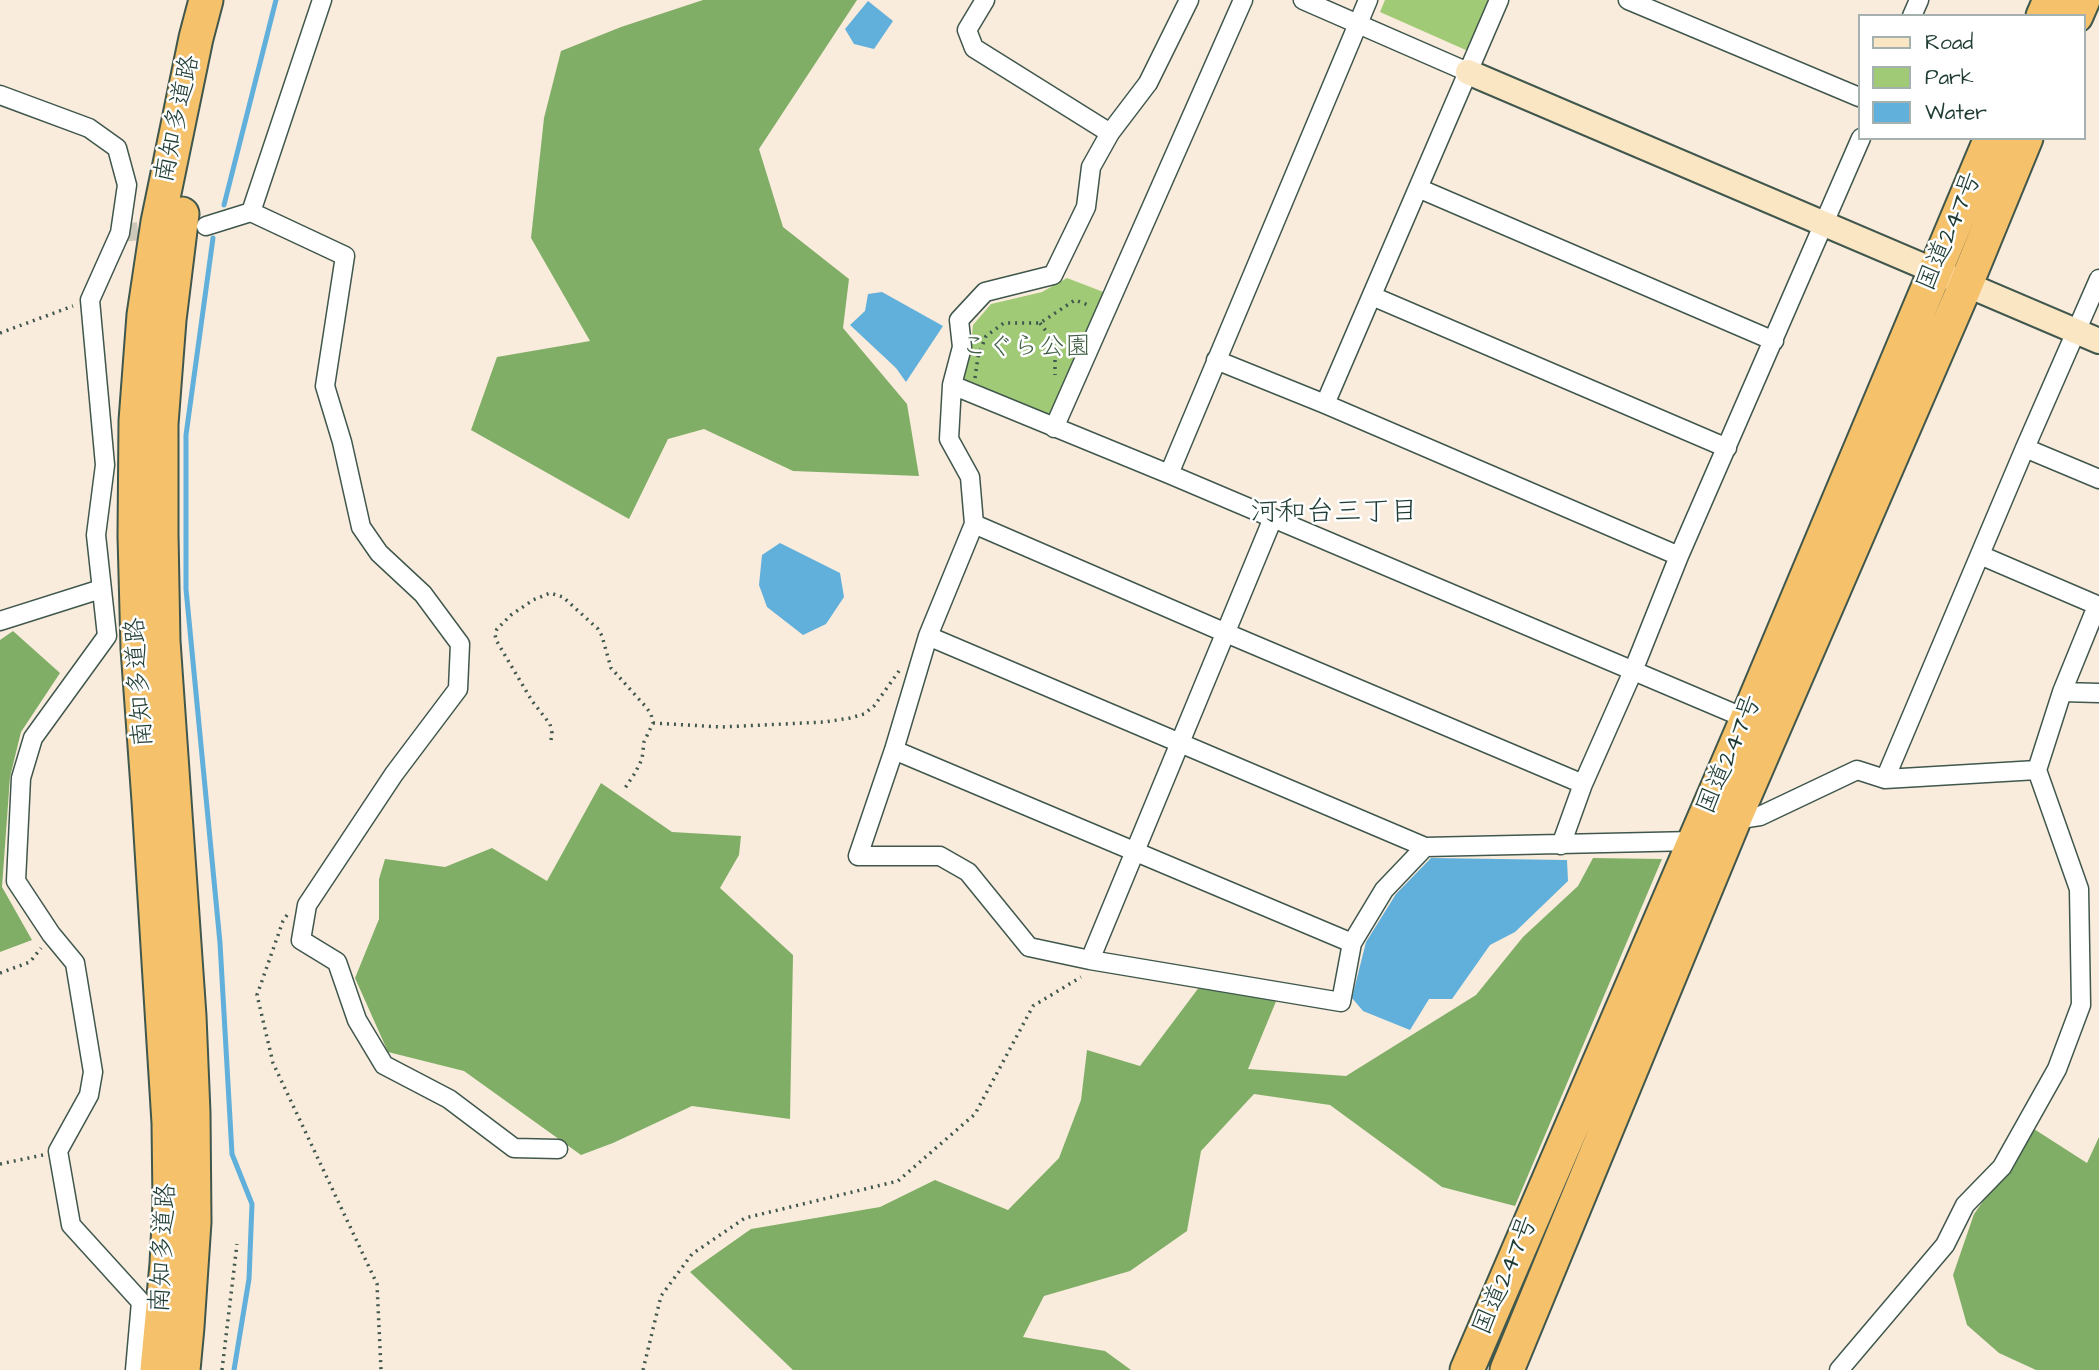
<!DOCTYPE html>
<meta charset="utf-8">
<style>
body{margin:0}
#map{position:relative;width:2099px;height:1370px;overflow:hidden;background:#f9ecdc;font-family:"Architects Daughter",sans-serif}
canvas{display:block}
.legend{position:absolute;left:1858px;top:14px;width:228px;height:126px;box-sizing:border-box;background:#fff;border:2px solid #a5b1ae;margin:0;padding:9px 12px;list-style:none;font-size:21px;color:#1f3d34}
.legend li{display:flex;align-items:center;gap:14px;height:35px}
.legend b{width:35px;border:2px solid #a5b1ae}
</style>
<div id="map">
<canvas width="2099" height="1370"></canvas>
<ul class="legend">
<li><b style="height:9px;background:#fbe6c4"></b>Road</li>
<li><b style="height:19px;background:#a1ca76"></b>Park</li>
<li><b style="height:19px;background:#61afdb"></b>Water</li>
</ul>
</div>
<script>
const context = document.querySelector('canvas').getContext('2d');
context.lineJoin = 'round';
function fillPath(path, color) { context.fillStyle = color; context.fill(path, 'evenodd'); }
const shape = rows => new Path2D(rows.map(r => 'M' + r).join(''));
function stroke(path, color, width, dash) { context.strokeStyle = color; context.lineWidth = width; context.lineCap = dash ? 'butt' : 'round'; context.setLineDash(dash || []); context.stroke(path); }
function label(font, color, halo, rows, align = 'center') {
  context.font = font + ' "Architects Daughter","Klee One",sans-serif'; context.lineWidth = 5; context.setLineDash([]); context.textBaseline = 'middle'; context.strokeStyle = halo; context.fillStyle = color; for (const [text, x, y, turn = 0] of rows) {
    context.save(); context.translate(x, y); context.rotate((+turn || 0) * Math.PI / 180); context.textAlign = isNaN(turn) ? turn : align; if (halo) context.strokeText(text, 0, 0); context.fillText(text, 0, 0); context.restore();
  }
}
fillPath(shape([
 [1385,0,1490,0,1468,51,1380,12],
 [1067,278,1106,293,1055,412,1047,414,962,378,970,355,973,325,991,304,1042,292]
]), '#a1ca76');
fillPath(shape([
 [703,0,857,0,759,149,783,227,849,279,843,328,907,404,919,476,793,471,704,429,668,439,629,519,471,430,497,357,590,341,531,238,544,118,561,51,621,27],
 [13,631,60,673,21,732,10,777,2,887,32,940,0,952,0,640],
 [601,783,672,832,741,836,739,855,720,888,793,955,790,1119,692,1106,613,1143,581,1155,464,1071,388,1052,355,978,379,919,379,879,385,859,445,867,492,848,547,881],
 [1593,858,1662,859,1515,1206,1442,1187,1330,1105,1254,1094,1201,1151,1187,1231,1130,1271,1044,1296,1023,1337,1105,1351,1131,1370,793,1370,690,1272,751,1229,880,1207,935,1180,1008,1210,1059,1158,1081,1100,1087,1050,1140,1066,1200,986,1277,999,1248,1069,1346,1076,1476,995,1523,937,1578,886],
 [2034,1129,2087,1163,2099,1137,2099,1370,2036,1370,1999,1353,1967,1325,1953,1275,1974,1214]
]), '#80ae67');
fillPath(shape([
 [868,1,893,21,874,49,854,44,845,29],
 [882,292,943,326,906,382,896,368,850,325,865,311,868,294],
 [780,543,840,573,844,597,826,624,803,635,767,607,759,585,762,555],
 [1431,858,1567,860,1568,881,1515,932,1490,945,1452,999,1429,999,1410,1030,1363,1011,1352,998,1366,942,1396,894]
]), '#61afdb');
stroke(shape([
 [224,205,276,0],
 [213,238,186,435,186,589,220,943,232,1154,252,1204,249,1279,234,1370]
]), '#61afdb', 5);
stroke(shape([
 [120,233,161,229]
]), '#cdc9ba', 18, [18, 9]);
const street = shape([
 [985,0,967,30,974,48,1110,133],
 [1189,0,1148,83,1110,133,1091,167,1086,207,1053,275,985,292,959,320,962,347,952,385,949,439,970,477,974,524,928,636,894,750,858,856,940,856,968,872,1029,947,1090,960,1341,1002,1352,943,1384,890,1425,847],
 [1303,0,1468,72],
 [1628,0,1859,97],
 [1912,16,1919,0],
 [0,95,89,128,117,148,127,185,120,233,90,300,105,465,96,535,107,636,33,738,21,778,16,881,51,934,75,963,93,1072,89,1095,58,1151,71,1225,141,1302,135,1370],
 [1418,188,1774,341],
 [251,212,322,0],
 [206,226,251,212,345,256,325,386,342,442,361,527,379,553,423,594,460,644,458,689,394,774,307,905,301,940,337,962,357,1020,384,1065,449,1099,514,1148,558,1149],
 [1372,296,1727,448],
 [1216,360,1325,404,1679,556],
 [952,385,1169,474,1747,719],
 [1325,404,1499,0],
 [1054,428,1243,0],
 [2025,448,2099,479],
 [1169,474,1368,0],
 [974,524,1226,633,1583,784],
 [1980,555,2099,606],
 [0,621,101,589],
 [928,636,1425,847,1694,841],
 [2062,692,2099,693],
 [894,750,1352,943],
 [1885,779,2025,448,2099,279],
 [1734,820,1760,816,1857,770,1885,779,2037,770],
 [1561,845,1583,784,1633,671,1679,556,1861,138],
 [1090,960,1273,518],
 [1839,1370,1945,1245,1965,1205,2002,1167,2057,1069,2081,1005,2079,889,2037,770,2062,692,2097,606]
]);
const secondary = shape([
 [1468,72,2099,341]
]);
const highway = shape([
 [2043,16,2050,0],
 [2076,16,2083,0],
 [182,214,169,320,161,424,161,534,163,641,189,1016,193,1113,194,1222,187,1327,183,1370],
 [157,1370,167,1264,170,1203,169,1123,149,801,138,649,135,536,136,421,144,315,158,222,196,38,206,0],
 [1467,1370,1747,719,1991,138],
 [1507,1370,1734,820,1966,284,2026,138]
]);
stroke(street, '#40574d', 21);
stroke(secondary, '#40574d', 28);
stroke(highway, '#40574d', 37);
stroke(shape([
 [1040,323,1055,343,1055,375],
 [0,333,73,306],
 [975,378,978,357,986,336,1004,323,1040,323,1075,300,1091,306],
 [653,723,721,727,825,722,850,718,864,714,874,706,899,671],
 [551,740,552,733,550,724,532,701,496,640,495,634,497,629,511,615,533,600,550,593,563,597,598,629,602,636,611,668,646,707,651,714,653,723,644,742,642,759,635,773,625,788],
 [287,915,283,921,257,995,273,1063,377,1284,381,1370],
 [0,973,30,962,41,948],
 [0,1164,43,1155],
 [222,1370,237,1244],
 [643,1370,661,1296,692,1254,745,1218,898,1181,975,1114,1033,1006,1081,977]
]), '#40574d', 3.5, [2, 5]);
stroke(street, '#fff', 18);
stroke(secondary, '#fbe6c4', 24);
stroke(highway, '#f5c16b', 33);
label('26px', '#1f3d34', '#fff', [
 ["南知多道路",179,119,-78],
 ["国道247号",1951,232,-67],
 ["南知多道路",141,682,-94],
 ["国道247号",1731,755,-67],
 ["南知多道路",165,1248,-87],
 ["国道247号",1507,1276,-67]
]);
label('26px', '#406044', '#fff', [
 ["こぐら公園",1026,349]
]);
label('28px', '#1f3d34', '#fff', [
 ["河和台三丁目",1334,514]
]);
</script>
